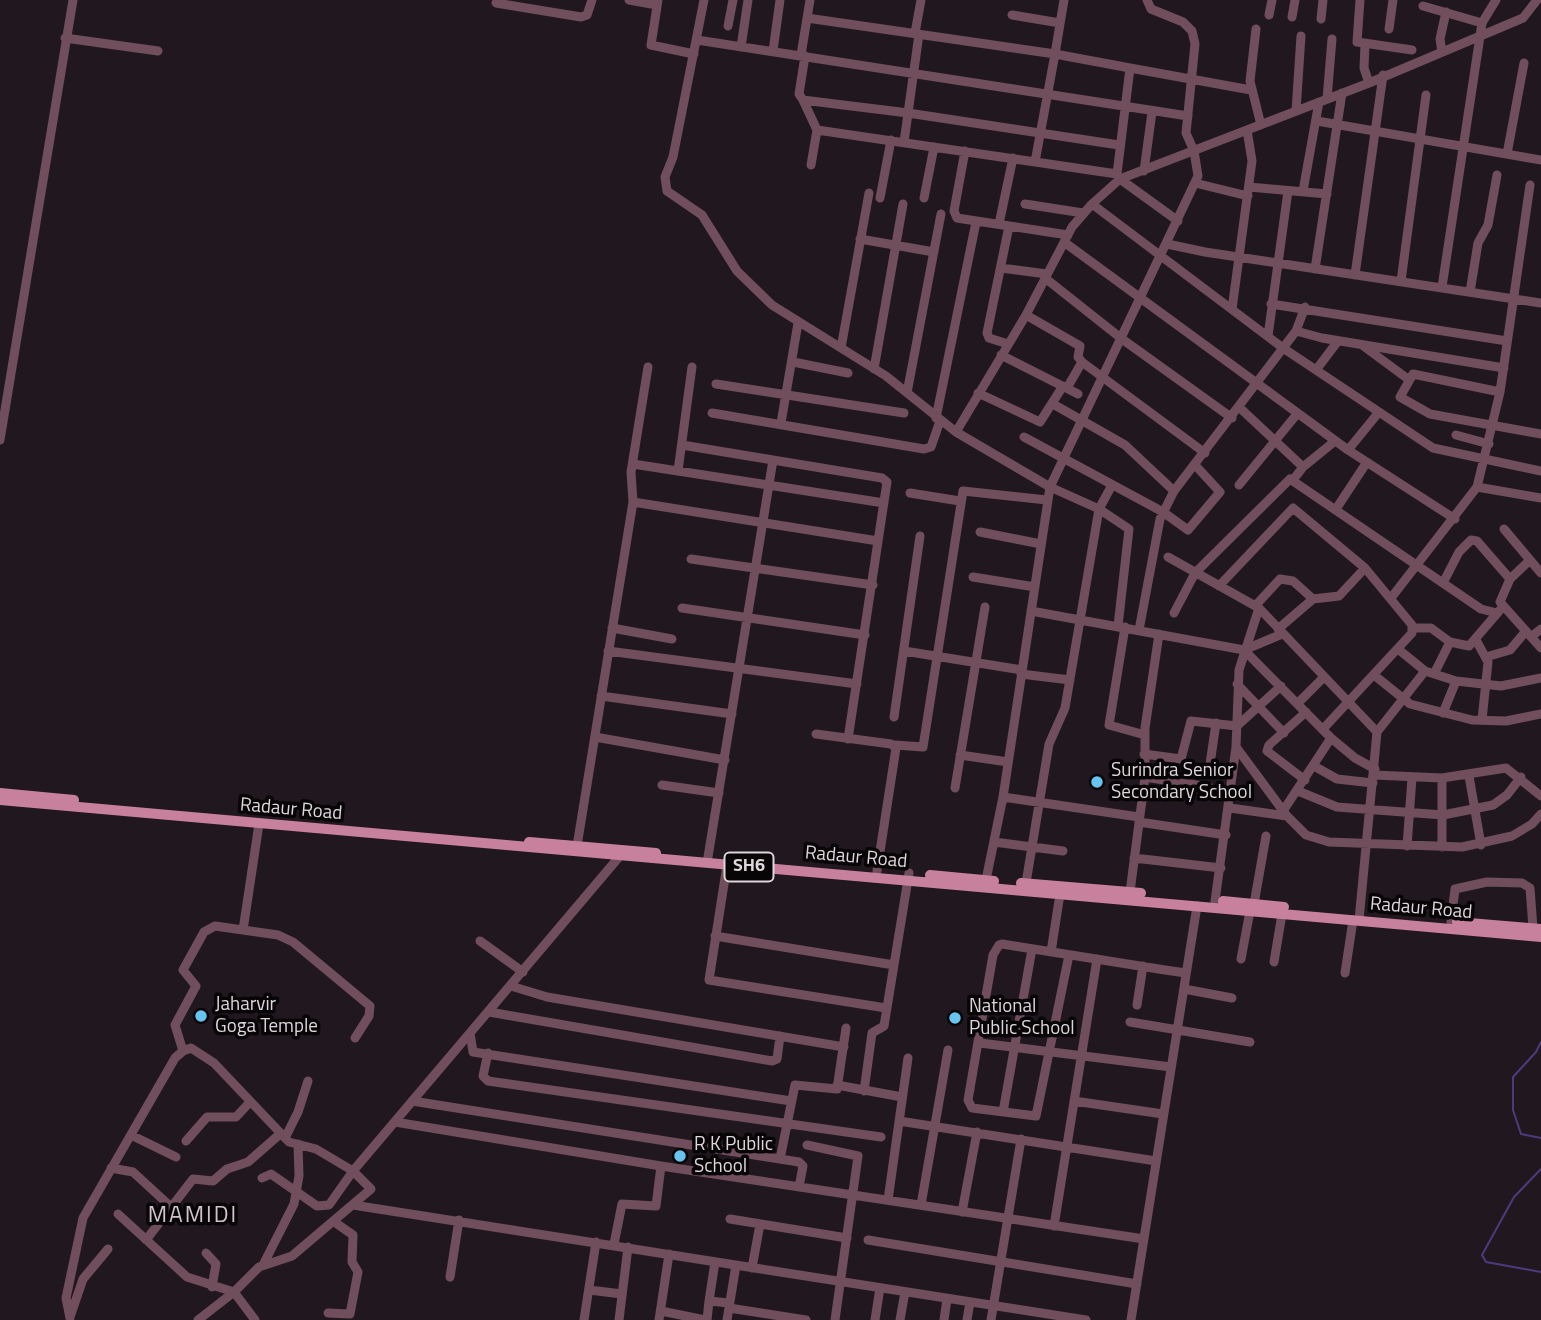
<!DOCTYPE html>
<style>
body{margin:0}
canvas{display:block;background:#21171f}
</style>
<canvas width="1541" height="1320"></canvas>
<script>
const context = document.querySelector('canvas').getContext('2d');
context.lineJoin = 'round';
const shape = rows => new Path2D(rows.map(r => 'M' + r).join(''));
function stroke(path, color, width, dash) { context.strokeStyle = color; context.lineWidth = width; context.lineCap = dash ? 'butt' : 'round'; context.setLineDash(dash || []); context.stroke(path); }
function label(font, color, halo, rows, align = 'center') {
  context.font = font + ' "Titillium Web",sans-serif'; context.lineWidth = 7; context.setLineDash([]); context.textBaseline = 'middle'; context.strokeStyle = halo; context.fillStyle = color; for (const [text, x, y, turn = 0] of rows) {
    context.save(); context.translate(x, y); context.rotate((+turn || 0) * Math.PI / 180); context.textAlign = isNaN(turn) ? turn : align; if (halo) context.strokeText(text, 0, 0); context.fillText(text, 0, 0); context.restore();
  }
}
stroke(shape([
 [1541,1042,1536,1052,1513,1077,1513,1110,1521,1134,1541,1138],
 [1541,1169,1514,1197,1482,1255,1486,1262,1541,1272]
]), '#4c3a7e', 2);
stroke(shape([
 [629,0,657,5],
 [658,0,651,45,694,54],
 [704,0,673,157,665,177,667,191,702,215,737,271,772,305,886,376,956,432,1050,487,1099,509,1129,529,1118,626],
 [1064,0,1055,54,1130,68,1117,174],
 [1360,0,1357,42,1412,50],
 [496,3,581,17,587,15,592,0],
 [1423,6,1482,23],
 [1012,15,1060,23],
 [1269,15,1272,0],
 [1292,17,1295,0],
 [807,18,1055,54,1035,162],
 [1321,19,1323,0],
 [728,26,733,0],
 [1256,29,1250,81,1261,125],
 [1389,29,1393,0],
 [915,33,921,0],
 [65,38,158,51],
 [697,40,1188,116],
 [1365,44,1364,68,1369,83],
 [741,47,748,0],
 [773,51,780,0],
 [1442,52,1440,39,1446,12],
 [801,55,810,0],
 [805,56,799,94,803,100,908,113,1119,145],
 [1130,68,1251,90],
 [1327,99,1332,39],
 [803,100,817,130,811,165],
 [1296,111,1301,36],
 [1317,121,1541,160],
 [817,130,1117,174,1120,179,1178,221],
 [904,142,919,34],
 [965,151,954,211,957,218,1068,235],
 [1507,154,1524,63],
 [1144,171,1152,112],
 [1195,183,1248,196],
 [1249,187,1327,194],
 [1303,191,1319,102],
 [880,198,891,140],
 [924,198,934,147],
 [1025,204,1083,213],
 [1092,204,1283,348,1433,448,1541,471],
 [999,224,1013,158],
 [860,239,934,252],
 [1064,242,1348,450,1455,519],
 [1167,244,1205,252,1541,303],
 [1001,268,1047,274],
 [1315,269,1342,93],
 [1355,275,1383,75],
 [1045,278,1122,339,1232,418],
 [1401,281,1426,95],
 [1442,287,1482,23,1496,0],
 [1470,292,1478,243,1488,225,1497,175],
 [1271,304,1507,341],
 [1232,309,1252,161,1247,130],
 [1026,315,1080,346,1078,357,1082,362,1205,453],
 [1296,331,1322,338,1504,368],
 [1268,336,1288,191],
 [1008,344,989,338,987,333,1009,226],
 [1362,345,1408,379],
 [841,348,869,193],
 [1001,355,1078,394],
 [793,362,848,373],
 [874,369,903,204],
 [1316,370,1338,341],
 [716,384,904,413],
 [1067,388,1082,362],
 [1500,392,1413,374,1400,397,1430,414,1541,434],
 [907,393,941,214],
 [978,393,1040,422,1063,386],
 [1053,404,1125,445,1174,491],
 [1240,408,1303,467,1293,480],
 [712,413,924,449,931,447,940,421],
 [936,418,976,222],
 [781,423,798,323],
 [956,432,1026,315,1072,227,1092,204,1120,179,1369,83,1523,18,1537,0],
 [1456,435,1489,444],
 [1024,437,1163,512,1188,530,1220,492,1195,465],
 [0,440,73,0],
 [682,445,882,478,887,482,848,739],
 [1348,450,1379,412],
 [633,464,884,503],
 [1303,467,1335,441],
 [678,471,692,367],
 [1239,485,1297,414],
 [1477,487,1541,498],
 [910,493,960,501],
 [633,502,878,541],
 [1336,509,1367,462],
 [1504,529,1541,573],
 [980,532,1041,544],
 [1168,557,1259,608,1377,732],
 [691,559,873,585],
 [1530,560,1510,579,1500,602,1541,648],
 [973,577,1035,587],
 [1443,583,1459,552,1471,540,1477,541,1510,579],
 [1219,586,1293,508,1365,568,1412,625,1412,633,1323,729],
 [1391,598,1477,487,1500,392,1530,185],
 [1255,606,1280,579,1293,581,1313,599],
 [682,608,865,635],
 [1259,608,1239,670,1236,747,1287,816,1306,835,1329,842,1462,847,1512,836,1532,824,1541,814],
 [1031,611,1244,650],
 [1174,613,1195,573,1290,479,1481,609,1497,613],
 [1125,627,1109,725,1145,735],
 [612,628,672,639],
 [1413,628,1431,628,1450,642],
 [1278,629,1313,599,1339,596,1365,568],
 [1139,630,1160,519,1174,491,1296,331,1305,307],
 [1282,634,1244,650,1331,738,1355,758,1375,769],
 [1532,636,1541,629],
 [1476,640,1488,662,1482,720],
 [1398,649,1425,671,1456,681,1501,686,1541,678],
 [608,651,857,684],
 [904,651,1022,670],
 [1486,657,1510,650,1526,631],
 [1021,674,1070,680],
 [1434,674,1450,642,1469,646,1500,610],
 [1374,675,1410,704,1472,720,1506,721,1541,714],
 [1237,684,1284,733],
 [601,696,732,714],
 [1298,703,1323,678],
 [1443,713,1456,681],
 [894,717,920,536],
 [816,734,891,744,896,748,877,871],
 [595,737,725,760],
 [895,745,923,747,963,491,1047,500],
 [1144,754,1181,759,1191,721,1237,726,1281,686],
 [960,755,1008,762],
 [1210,764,1216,723],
 [1314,766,1337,779,1373,783],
 [1374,775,1442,778,1506,768,1541,796],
 [1469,776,1481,845],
 [1145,777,1209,787],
 [1305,780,1267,751,1269,745,1306,712],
 [662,785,719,793],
 [955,788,985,607],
 [1298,791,1337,807,1443,815,1493,805,1507,795,1521,777],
 [1003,797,1139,817],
 [1230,808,1287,816],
 [1283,811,1331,738],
 [1139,822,1226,835],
 [994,842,1063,851],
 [577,846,633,502,631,472,648,367],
 [1407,846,1412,778],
 [1442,847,1442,778],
 [708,857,773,460],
 [1134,858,1221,868],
 [727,865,709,980,886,1008],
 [986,880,1003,797,1050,487,1198,176,1194,151,1186,133,1195,44,1192,31,1183,22,1151,9,1147,0],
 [1026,883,1049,744,1065,708,1099,509,1112,485],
 [1130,892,1145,777,1145,728,1159,634],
 [1215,901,1236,747],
 [1254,904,1266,836],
 [1359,920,1377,732,1425,671],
 [1451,922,1455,889,1487,882,1522,883,1530,888,1533,928],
 [243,930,259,824],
 [715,936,894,965],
 [480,941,523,972],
 [1051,952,1060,894],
 [1069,955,1036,1116,972,1108,968,1100,993,955,999,945,1002,944,1165,970,1186,973],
 [1241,959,1250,911],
 [1274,962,1282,914],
 [1345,973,1353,920],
 [511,986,547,997,844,1047],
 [1184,989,1232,998],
 [1137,1005,1143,966],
 [489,1012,772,1061,777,1059,780,1036],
 [1130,1022,1250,1042],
 [470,1033,473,1052,791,1101],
 [980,1043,1171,1067],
 [183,1051,175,1025,196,986,183,970,204,932,215,926,278,935,293,942,370,1006,369,1016,355,1038],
 [488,1053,483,1076,488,1081,881,1137],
 [837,1085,902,1097],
 [864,1091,872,1033,884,1026,909,873],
 [412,1101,799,1162,803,1166,799,1187],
 [1074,1101,1163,1114],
 [1003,1112,1032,949],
 [899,1121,1156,1161],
 [395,1122,661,1166,656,1206,622,1204,614,1244],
 [131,1135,176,1157],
 [285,1138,298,1112,308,1081],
 [186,1141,207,1117,236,1117,250,1102],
 [807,1145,858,1156,835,1320],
 [780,1159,795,1085,837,1089,846,1028],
 [661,1166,1144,1239],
 [111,1168,133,1172,170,1206],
 [262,1178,271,1174,317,1206,329,1205,353,1171,619,857],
 [888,1200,908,1058],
 [353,1205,1086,1320],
 [921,1205,948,1050],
 [962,1212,977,1132],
 [118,1214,187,1277,234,1292,255,1320],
 [730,1219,847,1238],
 [1054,1226,1097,959],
 [146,1240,193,1179,213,1181,227,1169,248,1162,280,1134],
 [868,1240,1137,1284],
 [206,1253,216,1264,212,1287],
 [263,1265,294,1204,299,1176,298,1144],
 [752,1268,760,1224],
 [450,1277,459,1220],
 [589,1290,622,1294],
 [709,1301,715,1262],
 [729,1308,806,1320],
 [661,1311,705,1320],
 [328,1313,350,1314,358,1272,352,1262,353,1235,333,1221],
 [70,1317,83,1279,108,1249],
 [70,1318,66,1298,83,1218,175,1058,183,1051,191,1048,214,1063,289,1142,316,1149,353,1171,371,1189,292,1256,259,1267,234,1292,198,1320],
 [584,1320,596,1242],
 [619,1320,628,1247],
 [659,1320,669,1254],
 [707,1320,709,1301,729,1303],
 [727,1320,736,1265],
 [875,1320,880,1288],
 [900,1320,905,1292],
 [944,1320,947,1299],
 [967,1320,970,1302],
 [991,1320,1021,1139],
 [1131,1320,1197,906]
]), '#704e5b', 9);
stroke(shape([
 [0,793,74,800],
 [0,800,1541,937],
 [529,842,656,853],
 [930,875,994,881],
 [1021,883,1141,893],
 [1223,901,1284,907],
 [1457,922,1541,929]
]), '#c7819d', 10);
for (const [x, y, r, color] of [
 [1097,782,7,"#67c4f0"],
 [201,1016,7,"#67c4f0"],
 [955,1018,7,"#67c4f0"],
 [680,1156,7,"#67c4f0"]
]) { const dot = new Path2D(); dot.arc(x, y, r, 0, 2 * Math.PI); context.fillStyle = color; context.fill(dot); stroke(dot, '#080507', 2.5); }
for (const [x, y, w] of [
 [749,867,49]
]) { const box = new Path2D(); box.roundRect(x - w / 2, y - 14.5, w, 29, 5); context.fillStyle = '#080507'; context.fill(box); stroke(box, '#ddd6db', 2); }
label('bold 18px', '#ddd6db', null, [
 ["SH6",749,867]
]);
label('19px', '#ddd6db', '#080507', [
 ["Surindra Senior",1111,771],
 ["Secondary School",1111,793],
 ["Jaharvir",215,1005],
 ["Goga Temple",215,1027],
 ["National",969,1007],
 ["Public School",969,1029],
 ["R K Public",694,1145],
 ["School",694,1167]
], 'left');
label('19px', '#ddd6db', '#080507', [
 ["Radaur Road",291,810,5],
 ["Radaur Road",856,858,5],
 ["Radaur Road",1421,909,5]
]);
context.letterSpacing = '2px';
label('23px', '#d0c2cd', '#080507', [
 ["MAMIDI",193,1216]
]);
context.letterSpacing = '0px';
</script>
